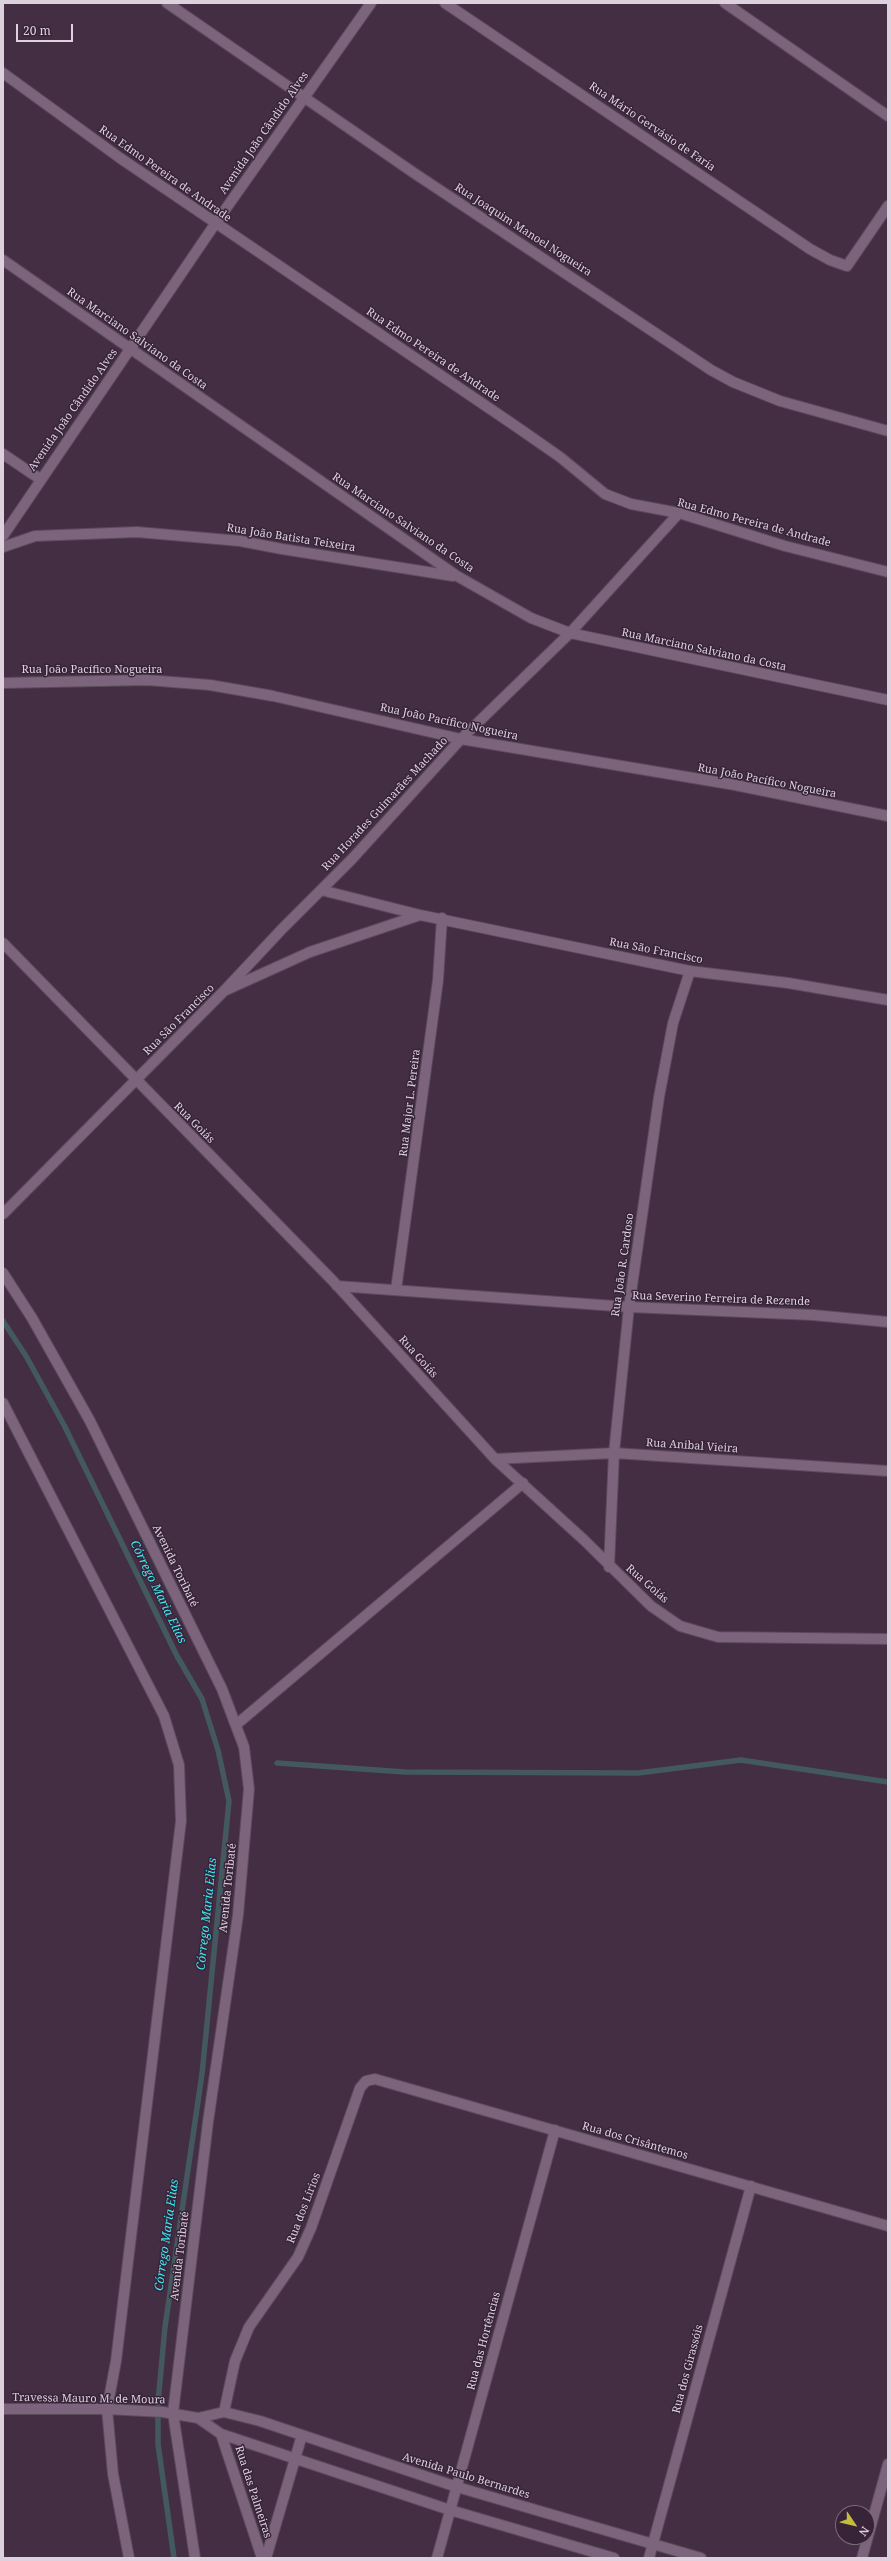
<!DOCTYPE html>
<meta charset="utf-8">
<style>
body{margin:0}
#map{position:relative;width:891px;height:2561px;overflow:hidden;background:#432e43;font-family:"Noto Serif",serif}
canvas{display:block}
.frame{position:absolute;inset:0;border:4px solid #ded1de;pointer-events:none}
.north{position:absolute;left:835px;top:2505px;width:40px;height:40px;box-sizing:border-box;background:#382439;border:1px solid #7a697b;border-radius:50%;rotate:125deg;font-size:11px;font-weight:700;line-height:16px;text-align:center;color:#ded1de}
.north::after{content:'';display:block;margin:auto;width:14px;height:18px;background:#c4bc3e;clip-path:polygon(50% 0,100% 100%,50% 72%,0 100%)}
.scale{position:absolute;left:16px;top:24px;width:57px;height:18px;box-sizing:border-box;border:2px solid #ded1de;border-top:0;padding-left:5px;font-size:12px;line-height:14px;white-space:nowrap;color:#ded1de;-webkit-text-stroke:3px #382439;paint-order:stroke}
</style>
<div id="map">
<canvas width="891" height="2561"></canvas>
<div class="frame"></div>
<div class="north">N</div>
<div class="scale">20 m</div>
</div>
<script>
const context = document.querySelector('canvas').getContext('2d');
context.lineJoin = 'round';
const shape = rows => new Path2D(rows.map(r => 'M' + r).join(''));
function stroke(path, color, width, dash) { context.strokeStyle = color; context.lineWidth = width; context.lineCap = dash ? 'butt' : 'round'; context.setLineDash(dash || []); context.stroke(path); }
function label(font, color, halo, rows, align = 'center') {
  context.font = font + ' "Noto Serif",serif'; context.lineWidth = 3; context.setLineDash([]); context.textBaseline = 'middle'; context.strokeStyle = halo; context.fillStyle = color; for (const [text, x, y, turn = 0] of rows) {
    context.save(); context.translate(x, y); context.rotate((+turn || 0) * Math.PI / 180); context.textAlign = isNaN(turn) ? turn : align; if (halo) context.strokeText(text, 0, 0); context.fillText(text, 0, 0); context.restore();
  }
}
stroke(shape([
 [3,1321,26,1356,64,1425,177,1656,202,1699,218,1750,229,1801,202,2074,165,2327,158,2402,158,2444,174,2558],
 [277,1763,405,1772,638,1773,741,1760,888,1782]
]), '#43595f', 5.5);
const minor = shape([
 [167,3,414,173,711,370,733,382,780,401,888,431],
 [445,3,810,249,830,260,847,266,888,206],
 [725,3,888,116],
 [3,73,120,158,514,425,560,457,605,494,631,504,679,513,785,546,888,572],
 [3,260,457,576,531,618,570,633,888,700],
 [3,454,40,479],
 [3,536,215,224,371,3],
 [3,547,35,536,137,532,240,541,282,549,453,576],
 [3,683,147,680,210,685,273,696,461,739,735,785,888,816],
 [321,890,420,915,690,971,788,983,888,1000],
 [3,943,333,1281,495,1459,584,1540,651,1606,680,1626,718,1637,888,1639],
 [224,991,282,929,352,859,461,739,570,633,679,513],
 [3,1214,224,991,310,952,420,915],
 [3,1273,32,1318,90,1421,222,1689,244,1747,249,1789,238,1915,208,2122,173,2413,195,2558],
 [337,1286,629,1307,813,1315,888,1322],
 [396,1290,438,980,442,918],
 [3,1403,164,1716,179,1765,181,1821,116,2361,107,2409,113,2474,129,2558],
 [495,1459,614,1453,888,1471],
 [609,1567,614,1453,629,1307,659,1097,673,1023,690,971],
 [237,1724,523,1483],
 [3,2409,107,2409,163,2412,198,2418,221,2434,450,2510,614,2558],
 [224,2412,235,2361,249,2327,298,2257,311,2228,360,2088,366,2081,375,2079,888,2226],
 [198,2418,224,2412,260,2421,457,2487,701,2558],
 [221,2434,262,2558],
 [266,2558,302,2435],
 [437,2558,555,2130],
 [649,2558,751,2186],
 [862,2558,888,2464]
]);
stroke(minor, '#5c4a5c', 12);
stroke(minor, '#7c647c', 10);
label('11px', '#ded1de', '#382439', [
 ["Rua Mário Gervásio de Faria",652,127,34],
 ["Avenida João Cândido Alves",264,133,-55],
 ["Rua Edmo Pereira de Andrade",165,174,35],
 ["Rua Joaquim Manoel Nogueira",523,230,33],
 ["Rua Marciano Salviano da Costa",137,339,35],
 ["Rua Edmo Pereira de Andrade",433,355,34],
 ["Avenida João Cândido Alves",73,410,-55],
 ["Rua Marciano Salviano da Costa",403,523,34],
 ["Rua Edmo Pereira de Andrade",754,523,15],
 ["Rua João Batista Teixeira",291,538,9],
 ["Rua Marciano Salviano da Costa",704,650,12],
 ["Rua João Pacífico Nogueira",92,670],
 ["Rua João Pacífico Nogueira",449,722,12],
 ["Rua João Pacífico Nogueira",767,781,11],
 ["Rua Horades Guimarães Machado",385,804,-47],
 ["Rua São Francisco",656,951,11],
 ["Rua São Francisco",179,1020,-45],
 ["Rua Major L. Pereira",410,1103,-83],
 ["Rua Goiás",194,1123,45],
 ["Rua João R. Cardoso",623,1265,-82],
 ["Rua Severino Ferreira de Rezende",721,1299,2],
 ["Rua Goiás",418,1357,48],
 ["Rua Anibal Vieira",692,1446,4],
 ["Avenida Toribaté",175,1566,64],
 ["Rua Goiás",647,1584,41],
 ["Avenida Toribaté",228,1888,-84],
 ["Rua dos Crisântemos",635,2141,16],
 ["Rua dos Lírios",304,2208,-69],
 ["Avenida Toribaté",180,2256,-83],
 ["Rua das Hortências",484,2341,-75],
 ["Rua dos Girassóis",688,2369,-75],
 ["Travessa Mauro M. de Moura",89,2399,1],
 ["Avenida Paulo Bernardes",466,2476,17],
 ["Rua das Palmeiras",253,2492,72]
]);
label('italic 12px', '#3deaf3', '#382439', [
 ["Córrego Maria Elias",158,1592,64],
 ["Córrego Maria Elias",207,1914,-84],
 ["Córrego Maria Elias",167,2235,-82]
]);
</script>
